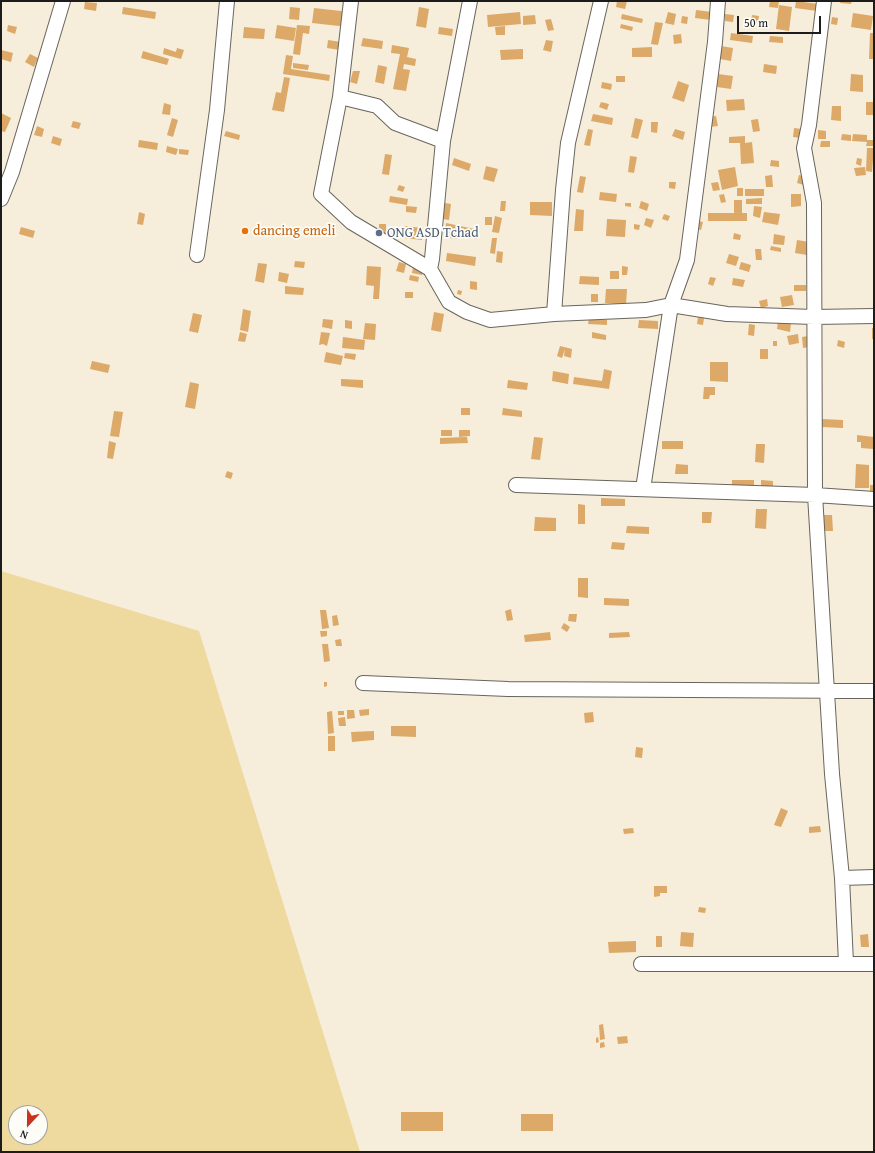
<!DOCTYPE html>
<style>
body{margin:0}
#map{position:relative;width:875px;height:1153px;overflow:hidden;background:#f6edda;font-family:"Gentium Book Plus",serif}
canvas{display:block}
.frame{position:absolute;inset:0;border:2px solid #1c1c1c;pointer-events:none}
.north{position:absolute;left:8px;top:1105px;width:40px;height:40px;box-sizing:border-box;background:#fdfcf7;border:1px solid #a3a29f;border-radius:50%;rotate:202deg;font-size:11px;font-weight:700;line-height:16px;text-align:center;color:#1c1c1c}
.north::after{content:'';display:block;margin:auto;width:14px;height:18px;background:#c8321e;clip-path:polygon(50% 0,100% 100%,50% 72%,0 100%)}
.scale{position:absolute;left:737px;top:16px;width:84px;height:18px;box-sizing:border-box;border:2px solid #1c1c1c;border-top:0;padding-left:5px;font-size:12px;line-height:14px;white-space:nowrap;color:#1c1c1c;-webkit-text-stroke:3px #fdfcf7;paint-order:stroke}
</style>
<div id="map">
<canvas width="875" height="1153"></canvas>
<div class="frame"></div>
<div class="north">N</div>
<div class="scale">50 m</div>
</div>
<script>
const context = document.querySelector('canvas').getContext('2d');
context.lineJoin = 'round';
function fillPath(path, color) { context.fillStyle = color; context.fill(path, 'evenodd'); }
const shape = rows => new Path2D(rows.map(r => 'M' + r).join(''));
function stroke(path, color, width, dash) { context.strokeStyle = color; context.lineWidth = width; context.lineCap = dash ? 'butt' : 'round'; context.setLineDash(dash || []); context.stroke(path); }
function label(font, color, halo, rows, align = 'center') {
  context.font = font + ' "Gentium Book Plus",serif'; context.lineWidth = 3.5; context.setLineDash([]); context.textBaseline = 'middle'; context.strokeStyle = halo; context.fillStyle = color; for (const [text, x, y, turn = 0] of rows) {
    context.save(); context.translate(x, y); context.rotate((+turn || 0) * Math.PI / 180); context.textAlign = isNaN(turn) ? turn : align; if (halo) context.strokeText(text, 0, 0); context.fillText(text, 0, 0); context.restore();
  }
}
fillPath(shape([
 [1,571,199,631,360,1152,1,1152],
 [16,1113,40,1113,40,1137,16,1137]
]), '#eeda9e');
fillPath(shape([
 [617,1,627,1,625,9,616,7],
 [770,1,779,1,778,8,769,7],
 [796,1,818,4,817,11,795,8],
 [841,1,852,1,851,4,840,3],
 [85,2,97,3,96,11,84,9],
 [779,5,792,7,789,31,776,29],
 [123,7,156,12,155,19,122,14],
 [290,7,300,8,299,20,289,19],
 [419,7,429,9,426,28,416,26],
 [314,8,350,12,348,27,312,23],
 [696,10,712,12,711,20,695,18],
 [520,12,521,24,488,27,487,15],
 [668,12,676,14,674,25,665,23],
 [853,13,873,16,871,30,851,27],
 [622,14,643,19,642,23,621,19],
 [725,14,734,15,733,22,725,21],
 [535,15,536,24,523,25,523,16],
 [752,15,759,16,758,22,751,21],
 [682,16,688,17,687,24,681,23],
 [832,17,838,18,837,25,831,24],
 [551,19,554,30,548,31,545,20],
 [655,22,663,23,658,45,651,44],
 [621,24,633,27,632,31,620,28],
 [8,25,17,27,15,34,7,31],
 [277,25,296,28,294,41,275,38],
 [297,25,310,26,309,34,303,33,300,55,293,54],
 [505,26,505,35,496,35,495,27],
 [244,27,265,29,264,39,243,38],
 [439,27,453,29,452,36,438,34],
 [731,33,753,36,752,43,730,40],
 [870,33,874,33,874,59,869,59],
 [681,34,682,43,674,44,673,35],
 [770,36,783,37,783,43,769,42],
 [363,38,383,41,382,49,361,46],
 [328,40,341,42,340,50,327,48],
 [546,40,553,41,551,52,543,50],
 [392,45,409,48,407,57,416,59,415,66,404,64,403,69,410,70,406,91,393,89,400,54,391,53],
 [721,46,733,48,731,61,720,59],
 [652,47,652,57,632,57,632,48],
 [164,48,176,52,177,48,184,50,181,59,163,54],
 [523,49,523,59,501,60,500,50],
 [1,50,13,53,11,62,1,59],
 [143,51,169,59,167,65,141,58],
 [30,54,38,58,34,67,25,62],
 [286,55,293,56,291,69,330,75,329,81,283,74],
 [293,63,309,65,308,70,293,68],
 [764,64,777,66,776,74,763,72],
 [378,65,387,67,384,84,375,82],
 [353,71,360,71,357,84,350,82],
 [718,74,733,76,731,89,717,87],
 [851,74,863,75,863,92,850,91],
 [616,76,625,76,625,82,616,82],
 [284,77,290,78,284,112,272,110,276,92,281,93],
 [678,81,689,85,684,102,672,98],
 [602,82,612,84,611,90,601,88],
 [744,99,745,110,727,111,726,100],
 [601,102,609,104,607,110,599,107],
 [866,102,874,102,874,115,866,115],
 [164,103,171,105,170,115,162,114],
 [832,106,841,106,841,121,831,120],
 [1,113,11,118,5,132,1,131],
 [593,114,613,118,612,125,591,121],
 [716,116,718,126,710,127,708,117],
 [172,118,178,120,173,137,167,135],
 [635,118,643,120,638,139,631,137],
 [758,119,760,131,753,132,751,120],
 [73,121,81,123,79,129,71,127],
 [651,122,658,122,657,133,651,132],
 [37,126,44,129,42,137,34,135],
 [794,128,802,129,801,138,793,137],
 [588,129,593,130,590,146,584,145],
 [675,129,685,132,683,140,672,136],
 [818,130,826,131,826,139,818,139],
 [226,131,240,135,239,140,224,136],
 [842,134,851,135,851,141,841,140],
 [853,134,867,135,867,140,874,140,874,146,866,146,867,142,852,141],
 [53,136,62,139,60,146,51,143],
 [745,136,745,143,752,142,754,163,741,164,740,143,729,143,729,137],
 [139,140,158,143,157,150,138,147],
 [821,141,830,141,830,147,820,147],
 [167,146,178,149,176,155,166,152],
 [867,148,874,148,872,172,866,171],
 [179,149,189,150,188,155,179,154],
 [385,154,392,155,389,175,382,174],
 [630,156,637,157,634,173,628,172],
 [454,158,471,164,469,171,452,165],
 [857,158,862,159,861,166,856,164],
 [771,160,779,161,779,167,770,166],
 [486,166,498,169,494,182,483,179],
 [735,167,738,186,722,190,718,170],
 [865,167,866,175,856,176,854,168],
 [772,175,773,187,766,187,765,176],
 [799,175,806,177,804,185,797,183],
 [580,176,586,177,583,193,577,192],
 [669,182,676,182,675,189,669,188],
 [718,182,720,190,713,191,711,183],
 [399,185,405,187,403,192,397,190],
 [737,188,743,188,743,196,737,196],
 [745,189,764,189,764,196,745,196],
 [600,192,617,194,616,202,599,200],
 [724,194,726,202,721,203,719,195],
 [791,194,801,194,801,206,791,207],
 [390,196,408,199,407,205,389,202],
 [762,198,762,204,746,204,746,199],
 [734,200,742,200,742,213,747,213,747,221,708,221,708,213,734,213],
 [501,201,506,201,505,211,500,211],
 [641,201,649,204,647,211,639,208],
 [530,202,552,202,552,216,530,215],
 [445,203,451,204,449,220,443,219],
 [625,203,631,203,631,207,625,206],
 [406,206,417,207,416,213,406,212],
 [754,206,762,207,760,218,753,216],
 [576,209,584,210,583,231,574,231],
 [139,212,145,214,143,225,137,224],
 [764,212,780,214,778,225,762,222],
 [664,214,670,216,668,221,662,219],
 [495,216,502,218,499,233,492,232],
 [485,217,492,217,492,225,485,225],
 [646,218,654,220,651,228,644,225],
 [607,219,626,220,625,237,606,236],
 [698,221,703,222,701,230,697,229],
 [446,223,479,230,477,239,445,232],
 [379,224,386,224,386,235,379,235],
 [634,224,640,225,639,230,634,229],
 [404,226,423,228,422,240,403,238],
 [21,227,35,231,33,238,19,234],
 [734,233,741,235,740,240,733,239],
 [450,234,458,236,457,239,449,238],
 [774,234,785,236,784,245,773,244],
 [492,238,497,238,495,254,490,253],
 [797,240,809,242,807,255,795,253],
 [771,246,781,248,781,252,770,250],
 [755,249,761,249,762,260,756,260],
 [497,251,503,252,502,263,496,262],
 [447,253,476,257,475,266,446,261],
 [729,254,739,257,736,266,726,263],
 [295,261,305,262,304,268,294,267],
 [399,262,406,264,404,273,396,271],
 [741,262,751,265,749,272,739,269],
 [258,263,267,264,264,283,255,281],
 [367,266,381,267,379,299,373,299,374,286,366,285],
 [622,266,628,267,627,275,622,275],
 [413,267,423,269,422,275,412,273],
 [610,271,619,271,619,279,610,279],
 [279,272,289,274,287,283,278,281],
 [410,275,419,277,418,282,409,280],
 [580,276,599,277,599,285,579,284],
 [710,277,716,278,713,286,708,284],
 [733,278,745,280,743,287,732,285],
 [470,281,477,282,477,290,470,289],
 [794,285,806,285,806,291,794,291],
 [285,286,304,288,303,295,285,294],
 [606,289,627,289,626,304,605,303],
 [458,290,462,291,461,295,457,294],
 [405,292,413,292,413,298,405,298],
 [591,294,598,294,598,302,591,302],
 [792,295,794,305,782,307,780,297],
 [767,299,768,306,761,308,759,301],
 [243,309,251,311,248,332,240,330],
 [434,312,444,314,441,332,431,330],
 [193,313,202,315,198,333,189,331],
 [698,317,704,318,703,325,697,324],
 [589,318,607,320,607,325,588,324],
 [323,319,333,320,332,329,322,327],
 [345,320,352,321,352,329,345,328],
 [639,320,658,321,658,329,638,328],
 [778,321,791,323,790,332,777,329],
 [365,323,376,324,375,340,363,339],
 [749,324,755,325,754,336,748,335],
 [872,328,874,328,874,339,872,339],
 [240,332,247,334,245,342,238,341],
 [321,332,330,333,327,346,323,344,319,345],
 [592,332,606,335,606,340,592,338],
 [798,334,799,343,789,345,787,336],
 [808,336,809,347,803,348,802,337],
 [343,337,365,340,364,350,342,348],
 [838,340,845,342,844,348,837,346],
 [773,341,777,341,777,346,773,346],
 [560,346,572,349,571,358,564,356,565,349,562,358,557,356],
 [760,349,768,349,768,359,760,359],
 [326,352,343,356,341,365,324,362],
 [345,353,356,354,355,360,344,358],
 [92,361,110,365,108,373,90,369],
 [710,362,728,362,728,382,710,381],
 [604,369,612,371,609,389,573,384,574,377,602,381],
 [553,371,569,374,568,384,552,381],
 [341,379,363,380,363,388,341,386],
 [508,380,528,383,527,390,507,388],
 [190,382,199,384,195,409,185,407],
 [704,387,715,387,715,395,710,395,709,399,703,399],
 [461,408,470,408,470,415,461,415],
 [503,408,522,411,522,417,502,415],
 [114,411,123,412,119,437,110,436],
 [822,419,843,420,843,428,821,427],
 [441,430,452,430,452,436,441,436],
 [459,430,470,430,470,436,459,437],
 [857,435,874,437,874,449,861,448,861,442,857,442],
 [467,437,468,443,440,444,440,438],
 [534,437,543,438,540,460,531,459],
 [109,441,116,443,113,459,107,458],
 [662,441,683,441,683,449,662,449],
 [756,444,765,444,764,463,755,462],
 [676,464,688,465,688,474,675,474],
 [856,464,869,465,869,488,855,488],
 [227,471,233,473,231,479,225,477],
 [732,480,754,480,754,487,732,487],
 [761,480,773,481,773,488,761,487],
 [870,485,874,485,874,492,870,491],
 [601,498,625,499,625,506,601,506],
 [578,504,585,505,585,524,578,524],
 [756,509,767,509,766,529,755,528],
 [702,512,712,512,711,523,702,523],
 [824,515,832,515,833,531,824,531],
 [535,517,556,518,556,531,534,531],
 [627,526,649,527,649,534,626,533],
 [612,542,625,543,624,550,611,549],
 [578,578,588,578,588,598,578,597],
 [604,598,629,599,629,606,604,605],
 [511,609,513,620,507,621,505,611],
 [320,610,326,610,329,628,322,629],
 [569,614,577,614,576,622,568,621],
 [337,615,339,625,333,626,332,616],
 [564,623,570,627,567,632,561,628],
 [320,631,327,631,327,636,321,637],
 [550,632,551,640,525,642,524,635],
 [629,632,630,637,609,638,609,633],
 [341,639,342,646,336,646,335,640],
 [322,644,328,644,330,661,324,662],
 [324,682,327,682,327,686,324,687],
 [369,709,369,715,360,716,359,710],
 [347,710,354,710,355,718,347,719],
 [332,711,334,733,328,734,327,712],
 [338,711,344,711,344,715,338,715],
 [593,712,594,722,585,723,584,713],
 [345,717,346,726,339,726,338,718],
 [391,726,416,726,416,737,391,736],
 [374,731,374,740,352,742,351,732],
 [328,736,335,736,335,751,328,751],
 [636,747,643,748,642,758,635,757],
 [781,808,788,811,781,827,774,825],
 [820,826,821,832,809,833,809,827],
 [633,828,634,833,624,834,623,829],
 [654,886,667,886,667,893,660,893,660,896,654,897],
 [699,907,706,908,705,913,698,912],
 [681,932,694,933,693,947,680,946],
 [868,934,869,947,861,947,860,935],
 [656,936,662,936,662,947,656,947],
 [636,941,636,952,609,953,608,942],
 [603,1024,605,1039,600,1040,599,1025],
 [627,1036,628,1043,618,1044,617,1037],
 [598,1037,599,1042,596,1043,596,1038],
 [604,1042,605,1047,600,1048,600,1043],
 [401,1112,443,1112,443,1131,401,1131],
 [521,1114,553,1114,553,1131,521,1131]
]), '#dca968');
const minor = shape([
 [351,1,340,97,321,194,351,222,430,269,449,302,467,312,490,320,554,314,646,310,671,305,727,314,814,317,874,316],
 [824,1,809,125,804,148,814,203,815,495,832,774,842,878,846,963],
 [340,97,377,106,395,123,443,141],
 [1,199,12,172,63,1],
 [197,255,217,110,227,1],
 [430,269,432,259,443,141,470,1],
 [554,314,563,190,568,143,601,1],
 [516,485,815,495,874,499],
 [643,489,671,305,687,260,715,42,718,1],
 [363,683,508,689,874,691],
 [842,878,874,877],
 [641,964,874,964]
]);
stroke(minor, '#68655e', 16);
stroke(minor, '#fff', 14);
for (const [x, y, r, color] of [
 [245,231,4,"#e8710a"],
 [379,233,4,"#5c6f8a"]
]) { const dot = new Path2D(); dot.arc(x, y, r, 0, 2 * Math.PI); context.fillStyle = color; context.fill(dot); stroke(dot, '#fdfcf7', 1.5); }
label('14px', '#c56008', '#fdfcf7', [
 ["dancing emeli",253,231]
], 'left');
label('14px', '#4e5e75', '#fdfcf7', [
 ["ONG ASD Tchad",387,233]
], 'left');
</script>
